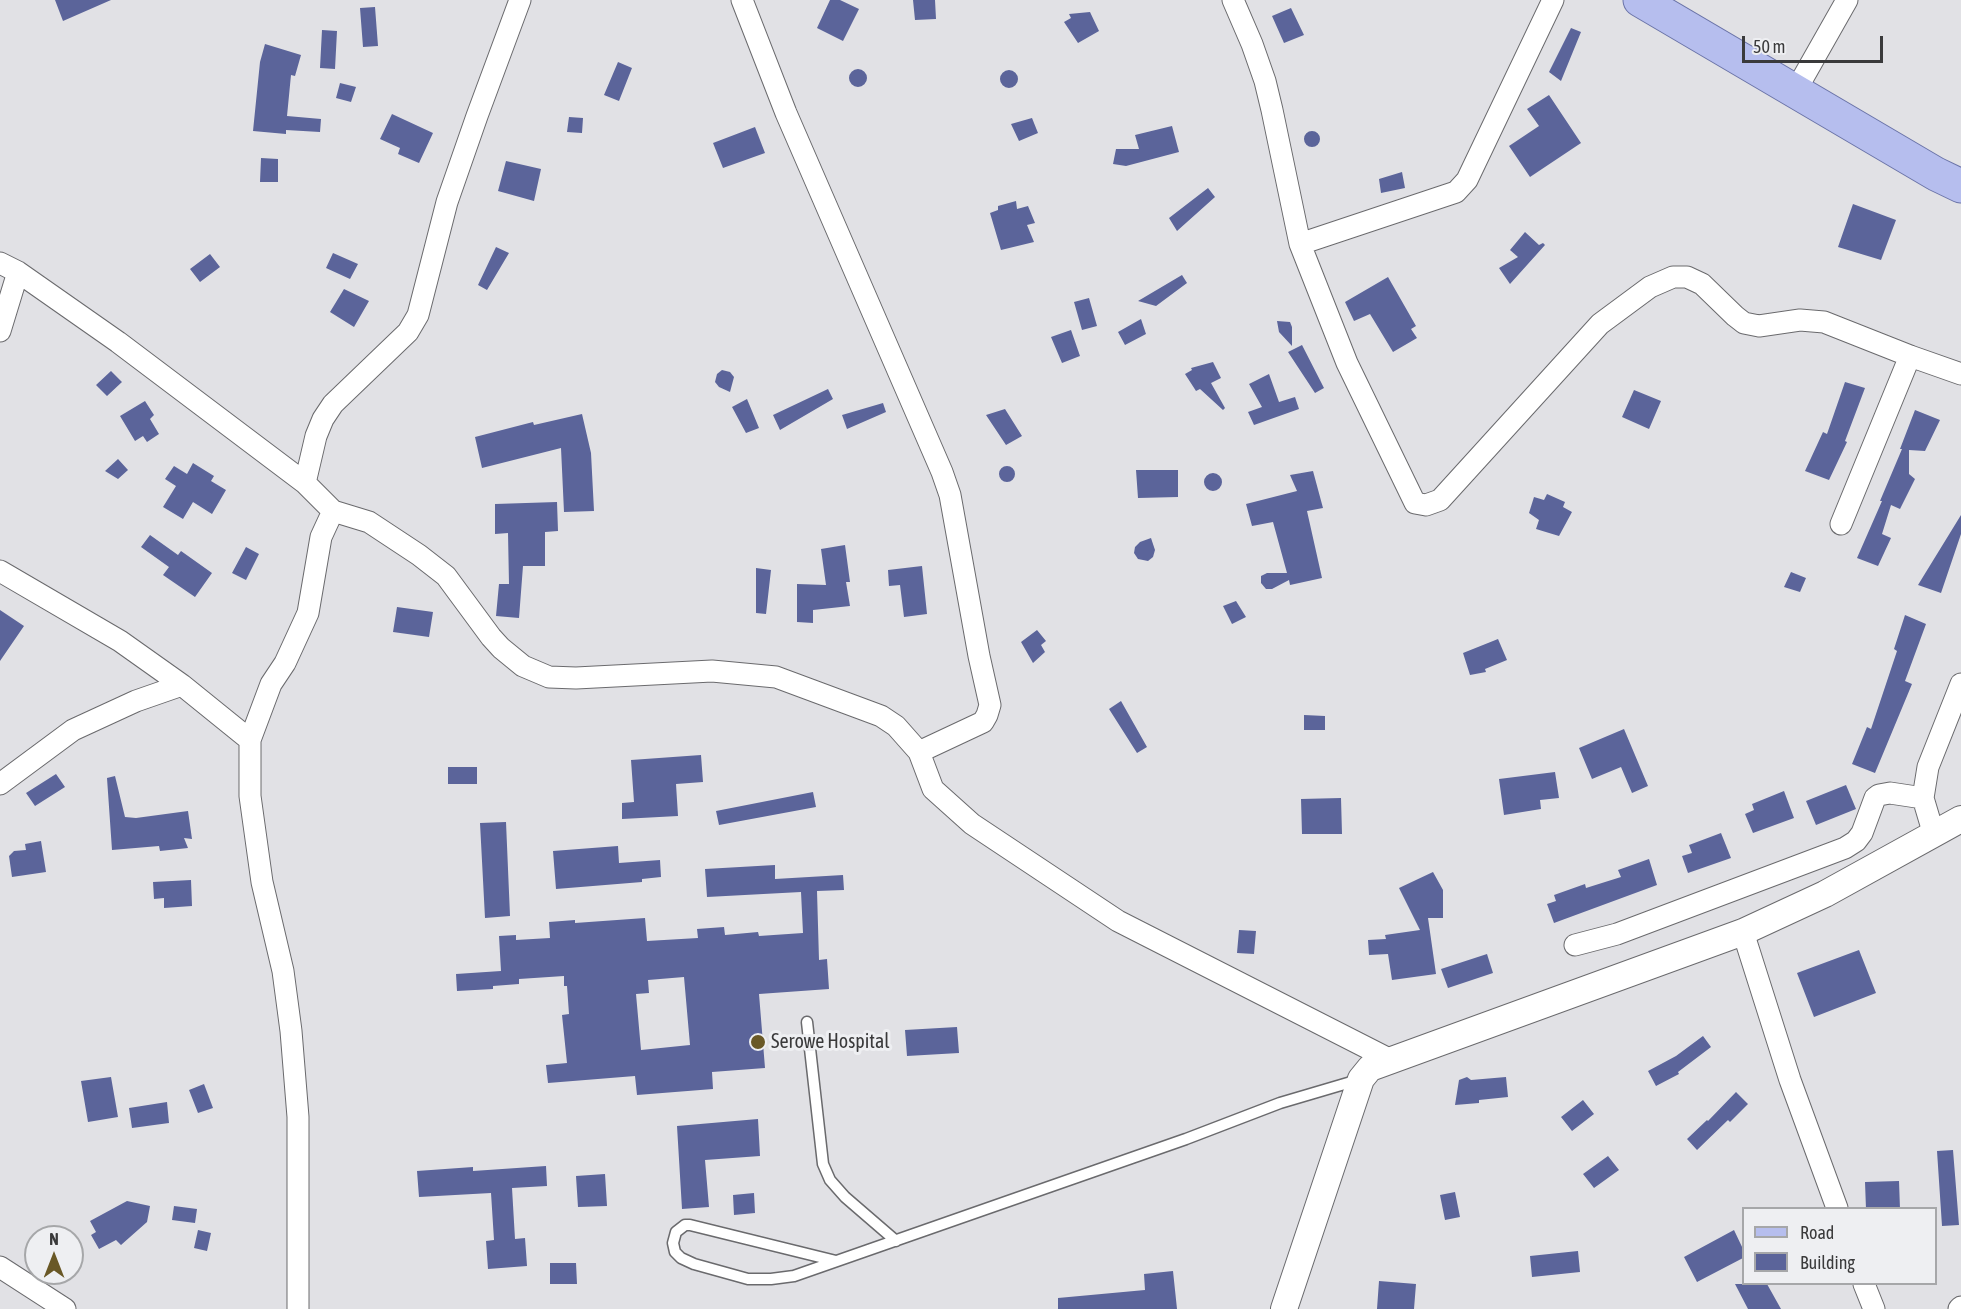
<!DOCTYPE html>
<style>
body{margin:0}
#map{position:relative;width:1961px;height:1309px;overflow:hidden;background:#e1e1e5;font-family:"Asap Condensed",sans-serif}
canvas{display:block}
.legend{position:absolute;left:1742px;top:1207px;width:195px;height:78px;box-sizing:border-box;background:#eeeff2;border:2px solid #a6a7a9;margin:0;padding:8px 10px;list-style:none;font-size:18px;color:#3a3a3b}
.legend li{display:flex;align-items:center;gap:12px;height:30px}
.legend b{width:30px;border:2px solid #a6a7a9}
.north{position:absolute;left:24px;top:1225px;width:60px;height:60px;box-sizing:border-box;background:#eeeff2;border:2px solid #a6a7a9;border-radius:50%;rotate:0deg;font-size:16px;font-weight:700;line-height:24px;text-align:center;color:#3a3a3b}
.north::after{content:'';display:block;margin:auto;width:21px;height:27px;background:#695826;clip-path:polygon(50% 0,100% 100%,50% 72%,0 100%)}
.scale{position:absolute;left:1742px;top:36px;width:141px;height:27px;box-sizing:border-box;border:3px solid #3a3a3b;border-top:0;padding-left:8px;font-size:18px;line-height:21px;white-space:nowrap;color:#3a3a3b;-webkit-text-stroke:4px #eeeff2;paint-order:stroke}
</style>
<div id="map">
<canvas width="1961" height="1309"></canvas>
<ul class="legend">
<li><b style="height:8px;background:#b6beee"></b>Road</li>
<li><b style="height:16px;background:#5b649a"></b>Building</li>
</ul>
<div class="north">N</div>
<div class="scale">50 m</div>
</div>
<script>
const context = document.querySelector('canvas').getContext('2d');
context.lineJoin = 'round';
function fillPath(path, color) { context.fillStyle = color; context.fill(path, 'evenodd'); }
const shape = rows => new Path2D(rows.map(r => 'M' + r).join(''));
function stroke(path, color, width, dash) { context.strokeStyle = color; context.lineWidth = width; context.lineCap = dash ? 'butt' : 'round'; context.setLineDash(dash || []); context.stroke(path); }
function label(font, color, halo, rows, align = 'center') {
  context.font = font + ' "Asap Condensed",sans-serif'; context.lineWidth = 6; context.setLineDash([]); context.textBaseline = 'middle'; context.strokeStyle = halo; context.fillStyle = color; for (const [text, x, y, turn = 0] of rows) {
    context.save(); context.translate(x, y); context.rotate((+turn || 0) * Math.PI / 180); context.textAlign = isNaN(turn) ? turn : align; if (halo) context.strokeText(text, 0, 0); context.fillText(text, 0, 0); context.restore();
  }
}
fillPath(shape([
 [55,0,111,0,63,21],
 [830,0,840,0,859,9,843,41,817,28],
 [913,0,935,0,936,19,915,20],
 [375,7,378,46,363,47,360,8],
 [1291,8,1304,35,1284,43,1272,16],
 [1090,12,1099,31,1078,43,1064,22,1071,18,1069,14],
 [1571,28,1581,32,1561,81,1549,72],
 [322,30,337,31,335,69,320,68],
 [265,44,301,55,295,76,291,75,287,116,321,119,320,132,286,130,286,134,253,131,260,62],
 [618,62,632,68,619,101,604,95],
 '849 78a9 9 0 1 1 18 0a9 9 0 1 1-18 0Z',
 '1000 79a9 9 0 1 1 18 0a9 9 0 1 1-18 0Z',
 [340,83,356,87,351,102,336,98],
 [1549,95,1581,143,1530,177,1509,146,1539,126,1527,109],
 [392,114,433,133,419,163,398,154,400,148,380,139],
 [569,117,583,118,582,133,567,132],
 [1032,118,1038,133,1019,141,1011,124],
 [1172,126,1179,152,1126,166,1113,164,1116,149,1139,149,1135,135],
 [755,127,765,153,723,168,713,143],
 '1304 139a8 8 0 1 1 16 0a8 8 0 1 1-16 0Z',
 [261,158,278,159,278,182,260,182],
 [506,161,541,169,534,201,498,191],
 [1402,172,1405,188,1381,193,1379,179],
 [1208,188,1215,197,1177,231,1169,218],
 [1016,201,1017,209,1028,206,1035,223,1027,225,1034,242,1001,250,990,213,998,210,998,206],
 [1853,204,1896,220,1881,260,1838,247],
 [1525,232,1539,245,1543,243,1545,245,1510,284,1499,268,1518,257,1510,250],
 [496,247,509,253,487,290,478,285],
 [333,253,358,264,350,279,326,268],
 [210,254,220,267,200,282,190,269],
 [1182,275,1187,283,1156,306,1138,301],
 [1388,277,1416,326,1411,329,1417,338,1393,352,1370,314,1354,321,1345,302],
 [344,289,369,301,354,327,330,312],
 [1089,298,1097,326,1082,330,1074,302],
 [1141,319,1146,334,1125,345,1118,332],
 [1277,321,1290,322,1292,327,1292,346,1279,332],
 [1071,330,1080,356,1062,363,1051,337],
 [1302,345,1324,388,1315,393,1288,352],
 [1213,362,1221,378,1211,383,1225,408,1223,410,1200,389,1196,391,1185,374,1192,370,1191,368],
 [722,370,730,372,734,377,730,392,719,387,715,382,717,374],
 [111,371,122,382,107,396,96,385],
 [1269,374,1279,402,1295,397,1299,409,1254,425,1248,412,1262,407,1249,384],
 [1845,382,1865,388,1845,441,1847,442,1829,480,1805,471,1823,432,1827,434],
 [828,389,833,399,780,430,773,415],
 [1634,390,1661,401,1649,429,1622,417],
 [747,399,759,428,746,433,732,407],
 [145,401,154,415,150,419,159,434,147,442,143,436,135,441,120,416],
 [883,403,886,412,847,429,842,415],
 [1005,409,1022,436,1006,445,986,415],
 [1915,410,1940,420,1925,451,1909,450,1909,474,1915,479,1900,509,1891,505,1882,534,1891,538,1878,566,1857,558,1882,501,1880,501,1902,449,1900,449],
 [582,414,591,453,594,511,564,512,561,448,482,468,475,437,533,422,534,425],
 [118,459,128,470,118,479,105,471],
 [193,463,214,476,211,481,226,490,212,514,193,502,183,519,163,507,176,486,165,479,174,466,187,474],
 '999 474a8 8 0 1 1 16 0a8 8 0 1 1-16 0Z',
 [1136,470,1178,470,1178,497,1138,498],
 [1313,471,1323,508,1307,511,1322,578,1290,585,1289,580,1272,589,1266,589,1261,583,1261,576,1267,573,1287,573,1273,522,1252,526,1246,504,1297,491,1290,475],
 '1204 482a9 9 0 1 1 18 0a9 9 0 1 1-18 0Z',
 [1547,494,1565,502,1563,507,1572,512,1559,536,1536,529,1539,520,1529,513,1534,497,1544,500],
 [557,502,558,531,545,532,545,566,523,566,519,618,496,616,499,584,509,584,508,533,495,534,495,504],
 [1961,515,1961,534,1941,593,1918,585],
 [150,535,178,555,181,551,212,573,195,597,163,575,169,567,141,547],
 [1151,538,1155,550,1153,557,1148,561,1138,559,1134,553,1135,547,1140,542],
 [845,545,850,582,846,582,850,606,813,610,813,623,797,622,797,584,826,585,821,549],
 [246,547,259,554,246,580,232,573],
 [922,566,927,614,904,617,900,585,889,586,888,570],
 [756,568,771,570,766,614,756,613],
 [1791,572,1806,578,1800,592,1784,587],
 [1236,601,1246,617,1232,624,1223,606],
 [397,607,433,612,429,637,393,632],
 [0,610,24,626,0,661],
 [1905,615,1926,624,1905,681,1912,684,1875,773,1852,764,1867,727,1871,729,1897,651,1894,649],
 [1037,630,1046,641,1041,645,1045,652,1033,663,1021,642],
 [1498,639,1507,660,1485,669,1486,672,1470,675,1463,653],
 [1121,701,1147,747,1137,753,1109,709],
 [1304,715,1325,716,1325,730,1304,730],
 [1624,729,1648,786,1632,793,1621,767,1592,779,1579,748],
 [701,755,703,782,676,784,678,816,622,819,622,803,634,802,631,760],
 [448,767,477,767,477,784,448,784],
 [1555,772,1559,798,1540,800,1541,809,1504,815,1499,779],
 [56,774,65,787,35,806,26,793],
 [115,776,125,817,136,818,188,811,192,839,184,838,188,848,160,851,159,846,112,850,107,778],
 [1846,785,1856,809,1816,825,1806,801],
 [1784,791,1794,818,1753,833,1745,814,1754,810,1752,804],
 [813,792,816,807,719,825,716,811],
 [1341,798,1342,834,1302,834,1301,799],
 [506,822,510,916,485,918,480,823],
 [1721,833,1731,858,1688,873,1682,856,1692,853,1689,845],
 [41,841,46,872,12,877,9,856,14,851,26,850,25,844],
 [618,846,619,863,660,860,661,877,642,879,642,882,556,889,553,851],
 [1649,859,1657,885,1554,923,1547,904,1556,901,1554,895,1585,884,1586,888,1621,877,1618,870],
 [775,865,775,879,843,875,844,890,817,891,819,960,827,959,829,989,759,994,765,1068,712,1072,713,1089,637,1095,635,1076,548,1083,546,1065,567,1063,562,1015,569,1014,567,986,564,986,564,976,519,979,519,984,493,986,493,989,457,991,456,974,501,971,499,936,516,935,516,940,550,938,549,922,575,920,575,923,645,918,647,941,698,938,697,929,724,927,725,935,758,932,759,936,803,933,801,892,707,897,705,869],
 [684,977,690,1045,641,1050,636,994,649,993,648,980],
 [1433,872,1443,890,1443,918,1428,918,1436,974,1392,980,1388,954,1369,955,1368,940,1386,939,1385,935,1420,930,1399,888],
 [191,880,192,906,164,908,164,898,154,899,153,882],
 [1239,930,1256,931,1254,954,1237,953],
 [1859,950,1876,993,1814,1017,1797,973],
 [1487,954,1493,973,1448,988,1441,969],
 [957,1027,959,1053,907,1056,905,1030],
 [1703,1036,1711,1047,1678,1072,1679,1074,1656,1086,1648,1071,1676,1056],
 [111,1077,118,1117,88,1122,81,1081],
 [1467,1077,1471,1080,1506,1077,1508,1097,1479,1100,1479,1103,1455,1105,1459,1080],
 [204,1084,213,1108,198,1113,189,1090],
 [1736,1092,1748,1104,1730,1122,1728,1120,1697,1150,1687,1139,1707,1120,1708,1121],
 [1583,1100,1594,1114,1572,1131,1561,1117],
 [167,1102,169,1123,132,1128,129,1108],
 [758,1119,760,1156,705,1160,709,1207,682,1209,677,1126],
 [1953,1150,1959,1225,1942,1226,1937,1151],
 [1608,1156,1619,1170,1594,1188,1583,1174],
 [546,1166,547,1186,512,1188,515,1239,525,1238,527,1266,488,1269,486,1241,494,1240,491,1193,419,1197,417,1171,473,1167,473,1171],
 [605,1174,607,1206,578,1207,576,1176],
 [1899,1181,1900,1209,1866,1209,1865,1182],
 [1455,1192,1460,1217,1445,1220,1440,1195],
 [754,1193,755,1213,734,1215,733,1195],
 [127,1201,150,1206,147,1222,121,1245,116,1240,99,1249,91,1235,96,1232,90,1221],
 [174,1206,197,1209,195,1223,172,1220],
 [198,1230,211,1233,207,1251,194,1248],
 [1734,1230,1743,1249,1743,1258,1697,1282,1684,1257],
 [1578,1251,1580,1272,1532,1277,1530,1256],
 [550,1263,576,1263,577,1284,550,1284],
 [1173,1271,1177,1309,1058,1309,1058,1298,1145,1290,1144,1274],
 [1379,1281,1416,1284,1414,1309,1377,1309],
 [1735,1284,1767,1284,1781,1309,1748,1309]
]), '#5b649a');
const service = shape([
 [807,1022,823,1164,830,1180,845,1197,896,1241],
 [836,1261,690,1225,685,1225,676,1232,673,1243,675,1252,681,1258,694,1264,748,1279,771,1279,794,1276,1186,1139,1280,1103,1358,1080]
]);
const minor = shape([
 [742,0,786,113,942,472,950,495,979,656,990,705,987,715,983,722,919,752],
 [1233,0,1252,44,1265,81,1272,110,1300,244,1347,363,1415,503,1426,505,1440,500,1600,324,1650,287,1673,277,1687,277,1702,284,1735,316,1744,323,1759,326,1800,320,1824,322,1910,356,1961,374],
 [1796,90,1847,0],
 [1300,244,1456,192,1467,180,1553,0],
 [0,263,18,272,118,342,305,483,333,511,369,522,419,555,446,576,491,637,501,648,523,666,549,677,576,678,712,671,776,677,881,716,896,726,919,752,933,789,972,824,1118,921,1391,1060],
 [0,331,18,272],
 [305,483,316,436,323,419,333,404,408,332,418,315,447,202,477,116,520,0],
 [1841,524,1910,356],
 [0,571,120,641,182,685,250,740],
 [0,784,73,730,136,701,182,685],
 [1934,835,1923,798,1928,767,1961,684],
 [1743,932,1790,1080,1837,1208],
 [1575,945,1617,934,1845,848,1856,841,1862,833,1875,798,1879,795,1890,793,1923,798],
 [0,1267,65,1309],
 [1864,1284,1874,1309],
 [298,1309,298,1117,291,1031,283,971,262,882,250,796,250,740,271,684,285,663,308,613,321,537,333,511],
 [1959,1309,1961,1307]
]);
const tertiary = shape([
 [1284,1309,1361,1079,1370,1068,1743,932,1825,894,1961,819]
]);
const primary = shape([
 [1640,0,1936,174,1961,186]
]);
stroke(service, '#6a6a6d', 13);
stroke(minor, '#6a6a6d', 23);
stroke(tertiary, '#6a6a6d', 28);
stroke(primary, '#6b74a8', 35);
stroke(service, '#fff', 10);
stroke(minor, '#fff', 21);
stroke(tertiary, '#fff', 26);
stroke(primary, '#b6beee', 33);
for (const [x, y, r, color] of [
 [758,1042,8,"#695826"]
]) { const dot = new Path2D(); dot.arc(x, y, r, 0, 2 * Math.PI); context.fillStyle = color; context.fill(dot); stroke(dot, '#eeeff2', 2); }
label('20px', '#3a3a3b', '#eeeff2', [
 ["Serowe Hospital",771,1042]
], 'left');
</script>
